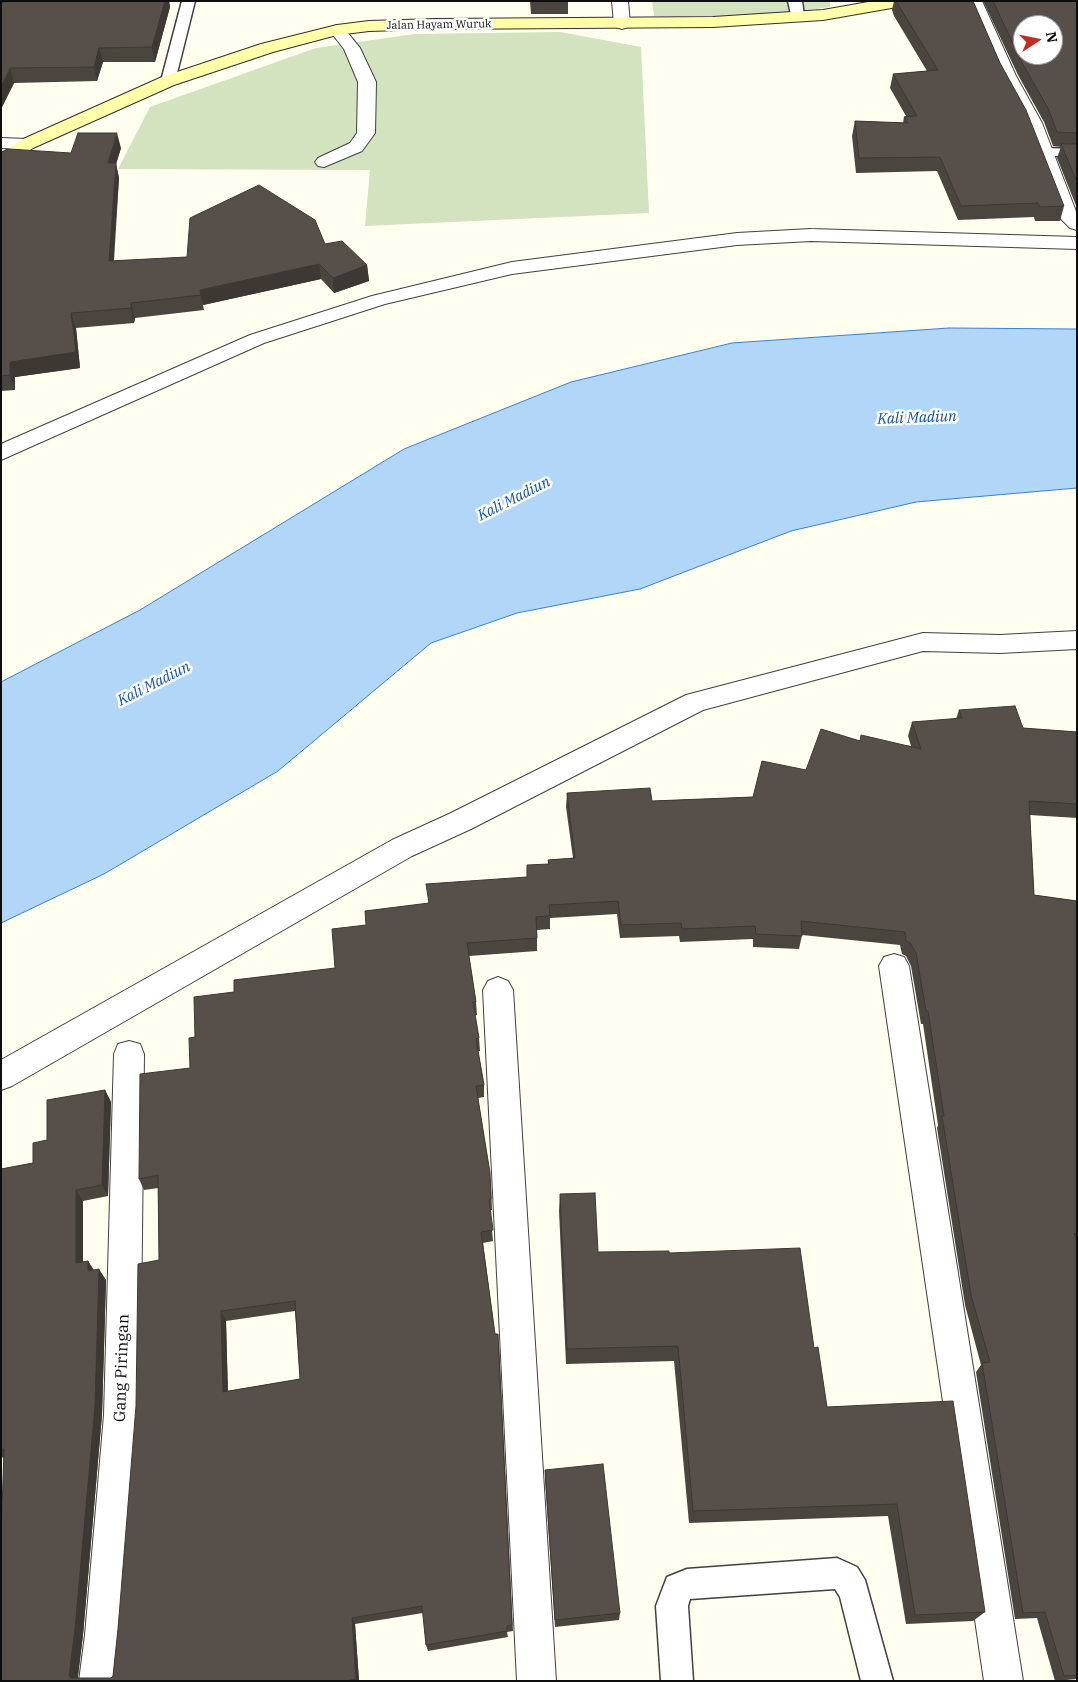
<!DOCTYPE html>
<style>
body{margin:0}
#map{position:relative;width:1078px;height:1682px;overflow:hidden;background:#fffeef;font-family:"IBM Plex Serif",serif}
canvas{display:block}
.frame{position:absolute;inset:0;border:2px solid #0e0e0e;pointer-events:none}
.north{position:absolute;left:1013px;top:15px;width:50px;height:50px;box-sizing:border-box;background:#fff;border:1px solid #9f9f9f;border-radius:50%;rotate:79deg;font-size:14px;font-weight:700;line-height:20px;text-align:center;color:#0e0e0e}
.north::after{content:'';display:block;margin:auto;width:18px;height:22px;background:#c12d23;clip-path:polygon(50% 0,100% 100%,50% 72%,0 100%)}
</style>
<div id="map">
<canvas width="1078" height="1682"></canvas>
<div class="frame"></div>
<div class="north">N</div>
</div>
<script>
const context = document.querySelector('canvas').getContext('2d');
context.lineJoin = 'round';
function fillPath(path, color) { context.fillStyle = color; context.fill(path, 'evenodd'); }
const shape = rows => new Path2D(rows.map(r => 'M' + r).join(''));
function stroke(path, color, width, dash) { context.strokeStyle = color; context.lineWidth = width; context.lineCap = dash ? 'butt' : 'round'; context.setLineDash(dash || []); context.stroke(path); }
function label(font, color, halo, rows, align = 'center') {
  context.font = font + ' "IBM Plex Serif",serif'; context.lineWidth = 5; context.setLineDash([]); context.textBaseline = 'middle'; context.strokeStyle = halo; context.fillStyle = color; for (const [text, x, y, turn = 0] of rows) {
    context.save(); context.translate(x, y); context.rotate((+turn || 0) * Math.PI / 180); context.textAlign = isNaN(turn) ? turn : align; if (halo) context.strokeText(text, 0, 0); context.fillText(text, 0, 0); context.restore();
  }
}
fillPath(shape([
 [652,1,830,1,830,7,769,16,654,16],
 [560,32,641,47,649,213,365,226,370,170,118,169,150,107,316,48,415,34]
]), '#d3e2bf');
const water = shape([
 [949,328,1077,329,1077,488,916,502,791,531,640,589,517,613,431,643,278,771,104,874,1,923,1,682,140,610,404,449,571,382,732,343,949,328]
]);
fillPath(water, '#b2d6f7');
stroke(water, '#3882d0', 1);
const lane = shape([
 [182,1,195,1,175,81,168,85,161,81,182,1],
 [788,1,802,1,804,16,802,19,792,19,788,1],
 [1044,148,1077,149,1077,157,1039,155,1037,152,1039,149,1044,148],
 [837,1558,857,1567,865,1580,893,1681,861,1681,840,1597,835,1589,690,1599,688,1606,693,1681,661,1681,656,1606,667,1577,687,1569,837,1558]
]);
const street = shape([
 [612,1,628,1,630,24,628,27,622,29,616,27,614,24,612,1],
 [966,1,982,1,1016,76,1042,123,1077,214,1077,230,1070,228,1060,218,1024,123,998,76,966,1],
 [337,25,343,27,360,48,376,82,375,133,362,151,324,167,318,166,315,162,318,158,350,143,357,133,358,82,344,49,329,30,331,27,337,25],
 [1,138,27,139,33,140,36,144,33,148,27,149,1,148,1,138],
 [811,229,1077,237,1077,249,811,241,737,245,512,274,385,304,264,343,1,460,1,444,250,335,372,296,512,262,737,233,811,229],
 [1077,631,1077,649,1000,653,923,651,703,710,471,829,412,856,12,1086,1,1090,1,1060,392,840,451,813,686,695,923,633,1000,635,1077,631],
 [894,954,904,957,909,966,1023,1681,984,1681,879,966,884,957,894,954],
 [498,977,508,981,513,990,556,1681,517,1681,483,990,488,981,498,977],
 [129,1041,140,1044,144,1054,140,1415,123,1635,118,1681,79,1681,85,1635,104,1415,114,1054,118,1044,129,1041]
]);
const secondary = shape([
 [874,1,911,1,909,4,903,6,823,20,713,27,435,29,369,31,337,35,273,52,174,85,33,148,7,166,1,167,1,154,21,140,162,77,261,44,337,25,369,21,435,19,713,17,823,10,874,1]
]);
stroke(lane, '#414141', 3);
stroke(street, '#414141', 2);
stroke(secondary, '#303030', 2);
fillPath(lane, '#fff');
fillPath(street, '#fff');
fillPath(secondary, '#ffa');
fillPath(shape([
 [24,1,169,1,170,7,155,62,103,62,97,81,14,83,1,109],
 [530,1,568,1,568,14,531,14],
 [894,1,973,1,1000,63,1064,206,1060,221,1035,221,1034,217,958,220,937,171,856,173,852,136,855,121,903,123,904,117,906,116,890,88,893,74,927,71,894,16,892,10],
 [983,1,1077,1,1077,208,1057,158,1061,147,1053,146,1044,122,1018,75],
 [121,148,116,164,119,178,114,261,187,257,325,244,367,265,369,281,334,293,321,279,203,305,204,310,135,318,134,323,76,328,80,368,15,377,15,390,1,391,1,152,71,153],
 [959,710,1023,728,1077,732,1077,818,1030,815,1034,895,1077,901,1077,1679,1055,1681,1037,1618,1015,1619,976,1372,981,1365,965,1305,937,1128,938,1125,923,1024,921,1024,911,966,906,956,902,954,900,945,802,935,799,949,753,947,753,939,680,942,679,936,620,938,617,914,550,918,550,929,537,930,537,951,469,956,476,1002,477,1015,475,1015,479,1038,480,1051,478,1051,484,1085,484,1097,478,1098,491,1184,492,1210,490,1210,493,1241,483,1243,495,1334,499,1344,513,1631,507,1632,508,1637,428,1651,426,1645,423,1613,355,1624,359,1681,1,1681,4,1458,1,1457,1,1169,33,1163,47,1140,105,1090,111,1102,108,1196,83,1201,83,1262,88,1261,94,1270,106,1280,102,1415,83,1635,78,1678,111,1678,113,1676,159,1260,158,1188,144,1190,139,1179,190,1068,195,1037,234,992,335,968,366,925,428,903,527,877,548,864,548,860,573,858,566,807,567,793,652,801,753,797,806,770,859,740,911,746,908,736,912,722,956,719],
 [295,1311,300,1379,228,1391,226,1321],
 [560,1194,598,1252,669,1253,814,1348,827,1407,985,1612,973,1621,906,1624,888,1516,689,1523,674,1361,566,1364,559,1211],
 [545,1470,620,1613,619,1620,555,1627,545,1479]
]), '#4b4540');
fillPath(shape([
 [165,1,169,1,170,7,155,62,152,47],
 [99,48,103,62,97,81,94,67],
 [10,68,14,83,1,109,1,86],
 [117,133,121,148,116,164,119,178,112,276,109,261,108,163],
 [319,264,321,279,203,305,204,310,200,290],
 [367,265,369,281,334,293,333,278],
 [131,303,135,318,134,323,131,308],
 [71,313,76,328,80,368,15,377,15,390,10,375,10,362],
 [105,1090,111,1102,108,1196,102,1185],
 [76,1190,83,1201,83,1273,76,1263],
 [88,1261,94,1272,88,1271],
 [99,1269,106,1280,102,1415,83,1635,77,1681,71,1678,69,1676],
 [221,1311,226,1321,228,1401,223,1392],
 [352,1618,355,1624,359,1681,357,1681,356,1679]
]), '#3d3834');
const building = shape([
 [24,1,165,1,152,47,99,48,94,67,10,68,1,86,1,2,24,1],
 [896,1,973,1,1000,63,1026,110,1064,206,1040,207,1038,203,961,206,940,157,859,158,855,121,908,123,904,117,917,116,893,74,938,70,896,1],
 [993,1,1077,1,1077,133,1057,132,1048,108,1021,61,993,1],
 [1023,25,1053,25,1053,55,1023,55,1023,25],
 [78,133,117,133,108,163,116,163,109,261,187,257,190,218,259,185,315,220,325,244,342,241,367,265,333,278,319,264,200,290,201,295,131,303,131,308,71,313,76,352,10,362,10,375,1,376,1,152,9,149,71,153,78,133],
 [1061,144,1077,144,1077,182,1061,144],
 [1015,706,1023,728,1077,732,1077,804,1029,801,1034,895,1077,901,1077,1234,1074,1233,1077,1243,1077,1675,1064,1676,1045,1612,1023,1613,982,1363,990,1362,971,1295,942,1116,944,1116,928,1011,926,1011,916,953,910,943,906,941,905,932,801,921,802,936,756,934,755,926,682,929,681,923,621,925,618,901,549,905,550,916,536,917,537,938,467,943,476,1002,473,1002,479,1038,476,1039,484,1085,476,1086,490,1173,491,1199,489,1200,493,1230,481,1232,495,1334,498,1334,512,1625,507,1626,507,1631,426,1645,422,1606,352,1618,356,1679,346,1681,1,1681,1,1539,4,1449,1,1449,1,1169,33,1163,33,1143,47,1140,47,1100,105,1090,102,1185,76,1190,76,1263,88,1261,88,1271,99,1269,95,1406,75,1629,69,1676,71,1678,111,1678,113,1676,118,1629,136,1406,138,1264,159,1260,158,1175,139,1179,140,1074,190,1068,189,1038,195,1037,194,997,234,992,234,980,335,968,332,929,366,925,365,911,429,903,426,884,527,877,527,865,549,864,548,860,575,858,567,793,650,788,652,801,753,797,762,761,806,770,821,729,860,741,861,735,921,749,912,722,962,718,959,710,1015,706],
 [295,1301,300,1379,223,1392,221,1311,295,1301],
 [595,1193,598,1252,669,1251,669,1253,800,1248,814,1348,818,1347,827,1407,953,1401,985,1612,915,1615,897,1504,693,1511,678,1346,567,1349,560,1194,595,1193],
 [603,1464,620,1613,555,1620,545,1470,603,1464]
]);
fillPath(building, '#57504a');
stroke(building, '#3d3834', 1);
label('11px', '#0e0e0e', '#fff', [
 ["Jalan Hayam Wuruk",439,25,-1]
]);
label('italic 15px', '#1454a3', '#fff', [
 ["Kali Madiun",917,418,-2],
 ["Kali Madiun",514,499,-27],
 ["Kali Madiun",154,684,-27]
]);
label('16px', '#0e0e0e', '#fff', [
 ["Gang Piringan",122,1368,-88]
]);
</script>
